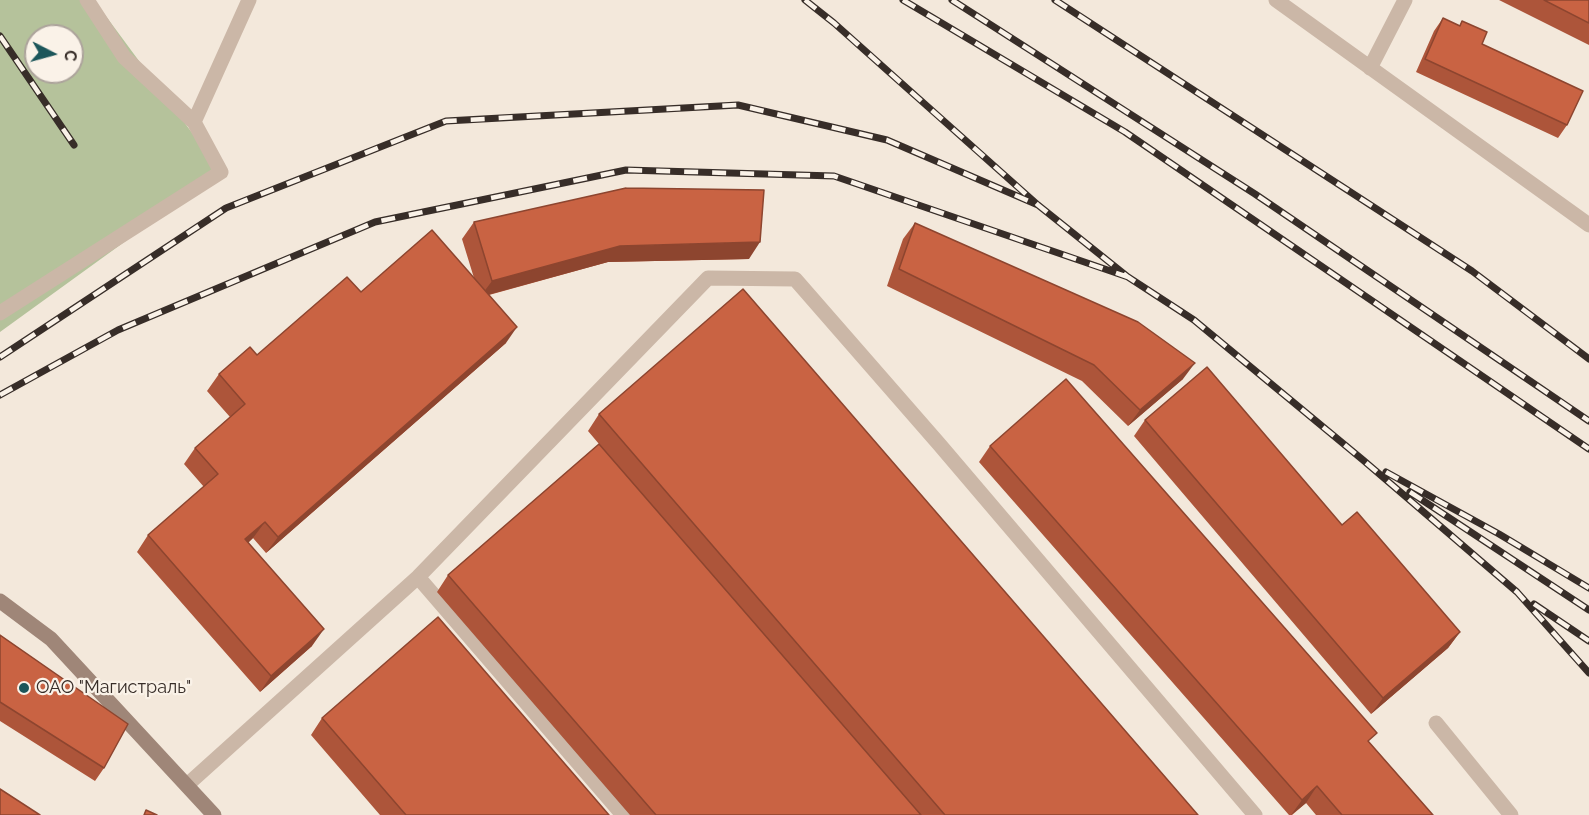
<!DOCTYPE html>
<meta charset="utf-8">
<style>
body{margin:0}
#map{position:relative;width:1589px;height:815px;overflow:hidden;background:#f3e8db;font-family:Raleway,sans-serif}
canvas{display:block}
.north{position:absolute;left:24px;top:24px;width:60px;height:60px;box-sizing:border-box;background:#faf2e8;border:2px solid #aca39b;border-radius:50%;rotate:96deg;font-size:16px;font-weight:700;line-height:24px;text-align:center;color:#372d28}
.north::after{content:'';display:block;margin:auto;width:21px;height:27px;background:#1c565a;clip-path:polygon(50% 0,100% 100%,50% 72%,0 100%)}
</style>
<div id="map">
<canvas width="1589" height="815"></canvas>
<div class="north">С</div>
</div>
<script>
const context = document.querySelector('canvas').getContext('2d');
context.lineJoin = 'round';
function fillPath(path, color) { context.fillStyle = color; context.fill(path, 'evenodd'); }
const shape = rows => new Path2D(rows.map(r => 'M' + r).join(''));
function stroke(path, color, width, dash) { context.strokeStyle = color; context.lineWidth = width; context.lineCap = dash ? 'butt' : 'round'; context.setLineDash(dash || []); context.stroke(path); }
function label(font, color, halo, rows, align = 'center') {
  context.font = font + ' Raleway,sans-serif'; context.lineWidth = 4.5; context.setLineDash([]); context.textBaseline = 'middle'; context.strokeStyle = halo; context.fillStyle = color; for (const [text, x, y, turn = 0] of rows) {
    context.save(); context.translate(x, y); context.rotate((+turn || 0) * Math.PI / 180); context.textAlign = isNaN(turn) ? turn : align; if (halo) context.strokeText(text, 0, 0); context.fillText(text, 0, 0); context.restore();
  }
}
fillPath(shape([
 [0,0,94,0,221,172,0,332],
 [36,36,72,36,72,72,36,72]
]), '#b5c29b');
stroke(shape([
 [87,0,124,57,194,122],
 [1276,0,1589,225],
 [1370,68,1405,0],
 [0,313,221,172,194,122,249,0],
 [418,577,623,815],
 [1436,723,1511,815],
 [187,785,418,577,708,278,795,279,939,444,1255,815]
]), '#cbb7a7', 15);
stroke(shape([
 [0,601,51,639,214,815]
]), '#9f8678', 15);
const rail = shape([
 [805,0,834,23,1038,205,1128,277,1194,320,1363,460,1517,592,1589,673],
 [903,0,1125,132,1589,449],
 [952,0,1255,194,1589,421],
 [1055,0,1472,271,1589,359],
 [0,36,74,145],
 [0,357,226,208,446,121,738,105,887,140,1038,205],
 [0,395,118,330,375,222,626,170,834,176,1128,277],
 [1386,472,1499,534,1589,588],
 [1410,492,1589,610],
 [1534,604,1589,641]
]);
stroke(rail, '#372d28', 7);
stroke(rail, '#faf2e8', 4.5, [14]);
fillPath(shape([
 [1499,0,1589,0,1589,45],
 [1443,18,1459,26,1462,21,1482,44,1567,125,1558,138,1416,72,1434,31],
 [474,222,749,259,608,262,489,295,506,343,266,553,253,538,248,543,312,646,260,692,137,552,148,535,204,487,184,464,195,448,230,417,207,391,219,374,257,355,361,292,474,278,462,239],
 [915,223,1183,379,1128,426,1082,381,887,286,903,239],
 [599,414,1198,815,630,815,437,592,448,575,599,444,588,431],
 [1145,420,1342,525,1460,632,1448,648,1371,714,1134,436],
 [990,446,1370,743,1433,815,1316,815,1306,803,1292,815,1289,815,979,462],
 [0,635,104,768,95,781,0,721],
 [322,718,609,815,380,815,311,735]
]), '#ad553a');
fillPath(shape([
 [760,242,749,259,608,262,480,297,492,281,620,246],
 [517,327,506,343,266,553,278,537],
 [1195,363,1183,379,1128,426,1140,410],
 [265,522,253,538,233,556,245,539],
 [324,629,312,646,260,692,271,676],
 [1460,632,1448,648,1371,714,1383,698],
 [1317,786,1306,803,1291,815,1302,800]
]), '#8d452f');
const building = shape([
 [1544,0,1589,0,1589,23,1544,0],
 [1443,18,1460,26,1462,21,1487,32,1482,44,1583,91,1567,125,1425,59,1443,18],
 [626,188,764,190,760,242,620,246,492,281,474,222,626,188],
 [915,223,1138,322,1195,363,1140,410,1094,365,899,269,915,223],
 [432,230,517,327,278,537,265,522,245,539,324,629,271,676,148,535,218,474,195,448,245,404,219,374,250,347,257,355,347,277,361,292,432,230],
 [743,289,1198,815,945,815,599,414,743,289],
 [1207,367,1342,525,1357,512,1460,632,1383,698,1145,420,1207,367],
 [1066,379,1377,733,1368,741,1433,815,1342,815,1317,786,1302,800,990,446,1066,379],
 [599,444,921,815,656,815,448,575,599,444],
 [438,617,609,815,406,815,322,718,438,617],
 [0,635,128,724,104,768,0,702,0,635],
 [0,789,40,815,0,815,0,789],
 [146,810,157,815,144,815,146,810]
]);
fillPath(building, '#c96343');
stroke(building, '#8d452f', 1.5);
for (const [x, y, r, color] of [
 [24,688,6,"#1c565a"]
]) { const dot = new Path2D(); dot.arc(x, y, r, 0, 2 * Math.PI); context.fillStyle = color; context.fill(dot); stroke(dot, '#faf2e8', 2); }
label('18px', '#372d28', '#faf2e8', [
 ["ОАО \"Магистраль\"",36,688]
], 'left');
</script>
